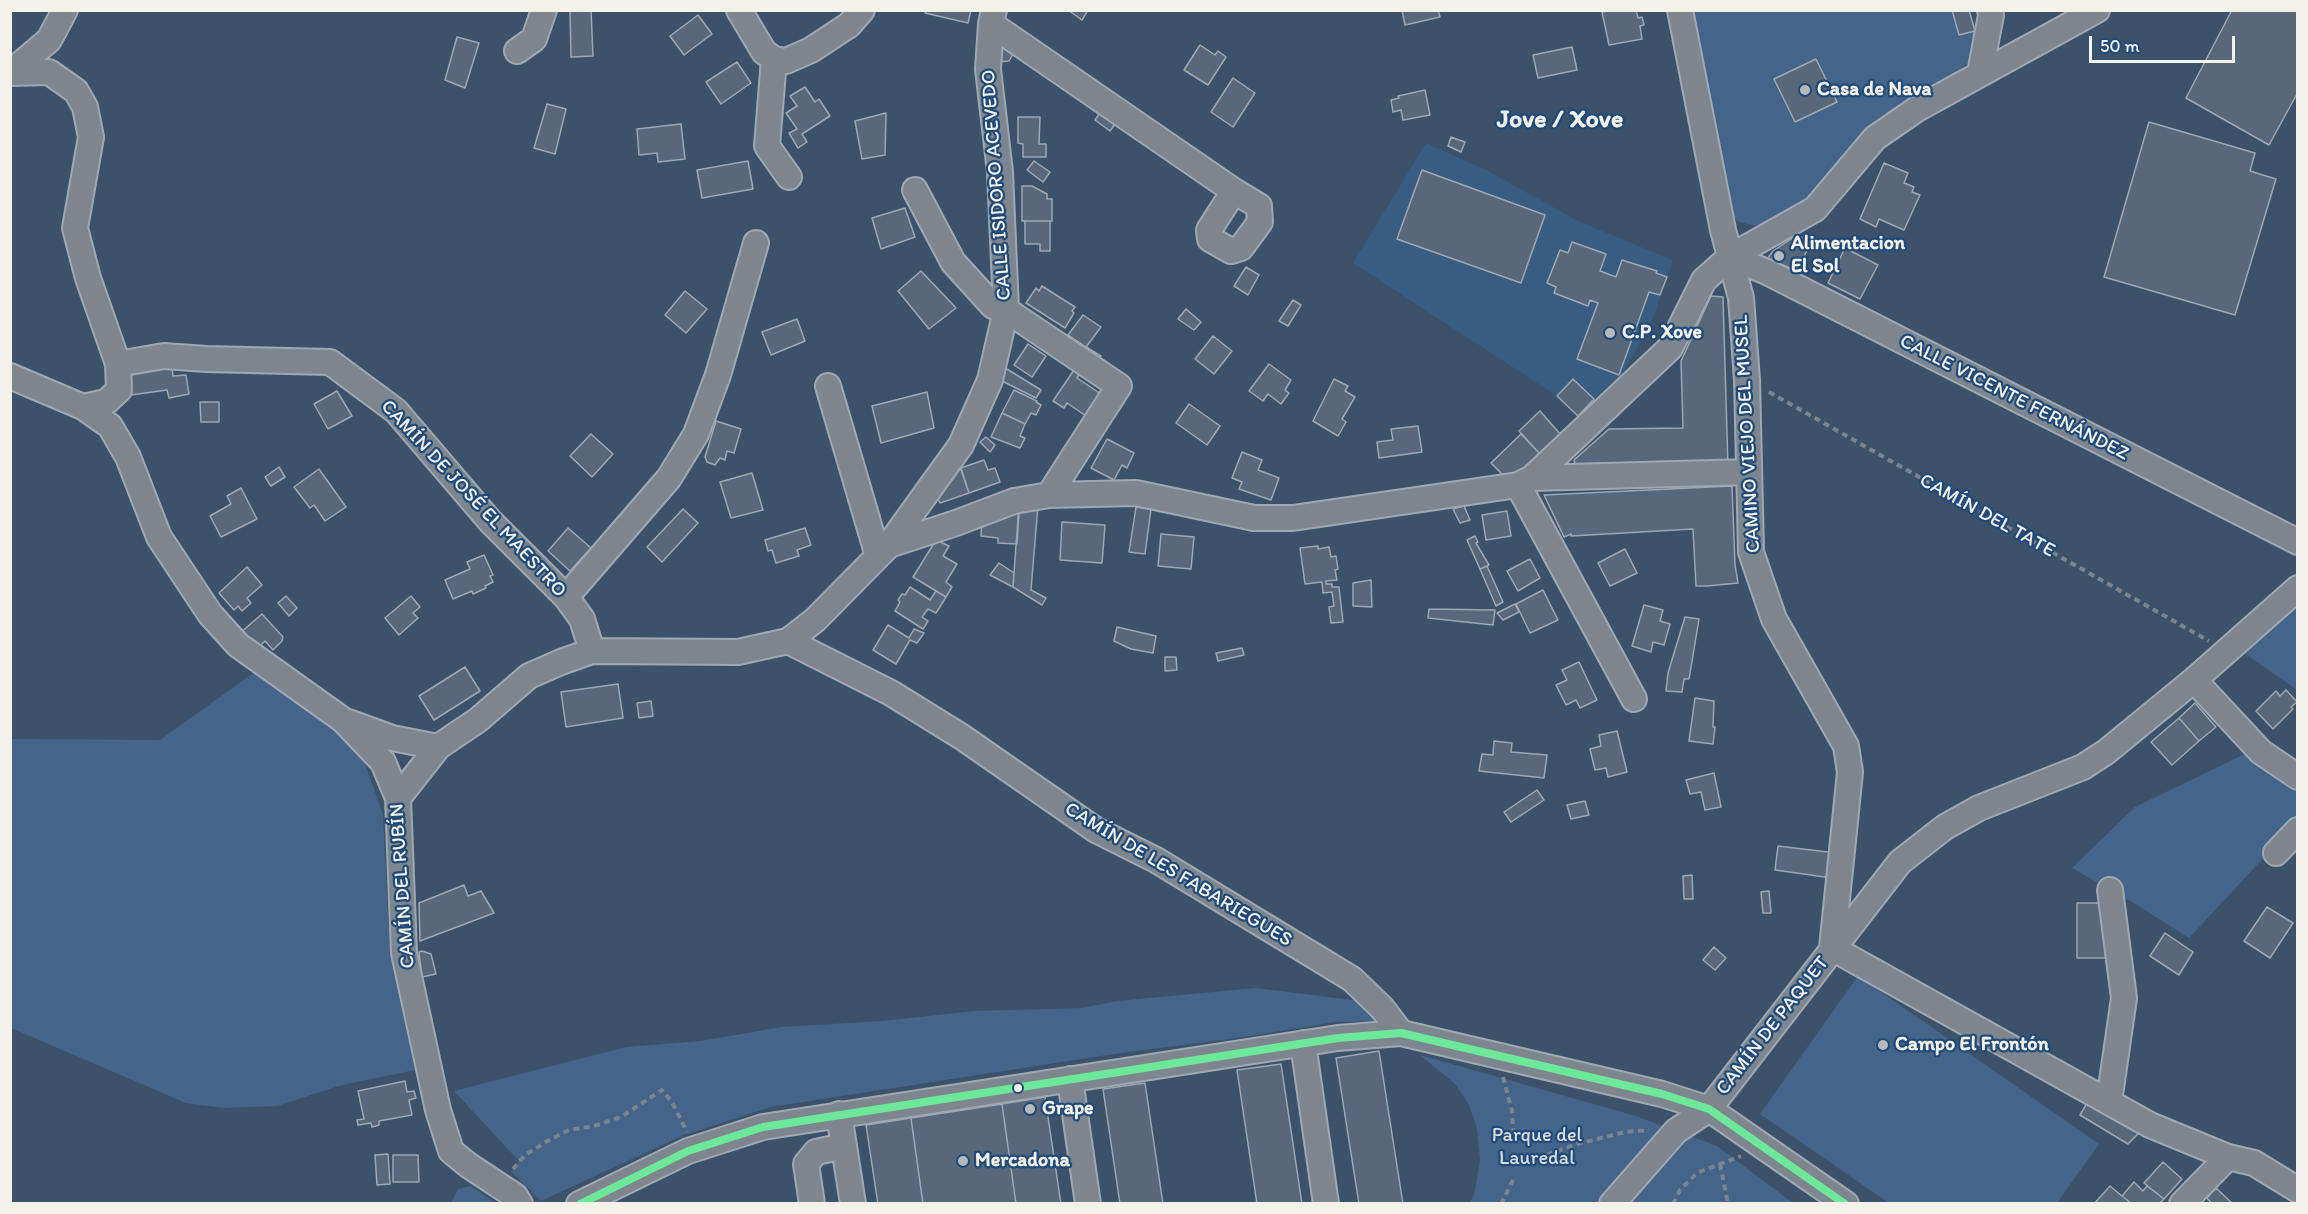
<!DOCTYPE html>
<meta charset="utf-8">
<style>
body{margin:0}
#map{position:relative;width:2308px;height:1214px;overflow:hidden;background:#3c526a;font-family:Itim,sans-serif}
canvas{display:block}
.frame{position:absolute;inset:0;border:12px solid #f4f1e8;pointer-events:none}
.scale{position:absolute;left:2089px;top:36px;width:146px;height:27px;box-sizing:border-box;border:3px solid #f4f1e8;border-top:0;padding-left:8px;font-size:18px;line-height:21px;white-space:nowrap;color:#f4f1e8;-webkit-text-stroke:4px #1f4a7a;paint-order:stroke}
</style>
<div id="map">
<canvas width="2308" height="1214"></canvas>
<div class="frame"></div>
<div class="scale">50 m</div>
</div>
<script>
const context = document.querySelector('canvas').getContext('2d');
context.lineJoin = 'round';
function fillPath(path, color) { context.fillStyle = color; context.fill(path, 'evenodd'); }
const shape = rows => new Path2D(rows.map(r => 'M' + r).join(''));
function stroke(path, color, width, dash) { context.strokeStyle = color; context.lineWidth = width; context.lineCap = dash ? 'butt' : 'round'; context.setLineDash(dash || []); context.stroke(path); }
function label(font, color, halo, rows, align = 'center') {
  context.font = font + ' Itim,sans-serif'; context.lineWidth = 4.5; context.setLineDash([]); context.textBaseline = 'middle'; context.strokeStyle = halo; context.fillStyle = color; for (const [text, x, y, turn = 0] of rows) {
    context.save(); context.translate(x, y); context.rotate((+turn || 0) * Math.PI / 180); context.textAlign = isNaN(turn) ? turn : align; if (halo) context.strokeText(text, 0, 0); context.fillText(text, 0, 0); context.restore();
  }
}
fillPath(shape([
 [1426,143,1488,171,1580,222,1673,260,1652,321,1622,374,1594,399,1573,379,1557,396,1353,263]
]), '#385c82');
fillPath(shape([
 [1691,11,1969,11,1979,49,1955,77,1808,205,1765,225,1751,225,1737,221,1731,213],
 [2297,601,2297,690,2240,650],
 [256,671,329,720,364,760,383,815,390,954,415,1070,342,1085,277,1106,223,1108,186,1103,11,1028,11,739,160,740],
 [2247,753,2297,788,2297,822,2189,938,2137,905,2072,868,2135,807],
 [1858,976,2099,1144,2057,1203,1889,1203,1760,1114],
 [1256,988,1368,1002,1386,1021,1335,1022,1244,1037,1107,1055,771,1107,684,1135,541,1201,511,1172,519,1161,454,1091,626,1047,701,1041,782,1027,882,1021,975,1011,1083,1008,1117,1001],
 [1420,1055,1636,1116,1717,1146,1793,1203,1470,1203,1475,1191,1480,1159,1477,1128,1469,1105,1455,1084],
 [471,1186,495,1203,451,1203,458,1189]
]), '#446589');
const building = shape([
 [570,10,591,10,593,56,571,57,570,10],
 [926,10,971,10,968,23,925,13,926,10],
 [1068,10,1088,10,1082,20,1068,10],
 [1402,10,1438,10,1440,17,1405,25,1402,10],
 [1612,10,1636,10,1638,18,1642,17,1644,25,1640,26,1642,39,1609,45,1602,12,1612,10],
 [1952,10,1969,10,1975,31,1959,35,1952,10],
 [2232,10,2298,10,2298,92,2269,145,2186,98,2232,10],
 [698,15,712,34,684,55,670,36,698,15],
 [457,37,479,43,465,88,445,80,457,37],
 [995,45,1004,45,1014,52,1009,61,995,62,995,45],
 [1200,45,1215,55,1218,51,1226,57,1208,85,1184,70,1200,45],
 [1572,47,1577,70,1538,78,1533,55,1572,47],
 [1816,59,1837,102,1795,122,1774,79,1816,59],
 [737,62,751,83,721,104,706,82,737,62],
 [1233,78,1255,93,1233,127,1211,112,1233,78],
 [805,87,815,102,819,99,830,116,802,134,807,142,798,148,789,133,797,129,786,113,797,106,790,96,805,87],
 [1425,90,1430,115,1403,120,1401,110,1393,112,1391,100,1399,98,1398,96,1425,90],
 [547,104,566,109,555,154,534,148,547,104],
 [1102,110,1118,120,1110,131,1095,120,1102,110],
 [886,113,885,155,862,159,855,121,886,113],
 [1018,117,1040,117,1039,144,1046,144,1046,157,1023,157,1023,144,1018,143,1018,117],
 [2149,122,2255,153,2250,171,2276,179,2235,315,2104,277,2149,122],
 [681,124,685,159,658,162,657,153,639,155,637,129,681,124],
 [1451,137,1465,142,1461,152,1448,146,1451,137],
 [748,161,753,189,702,198,697,170,748,161],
 [1034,161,1050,172,1043,182,1027,170,1034,161],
 [1884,163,1908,173,1904,183,1914,187,1912,192,1920,195,1904,230,1879,219,1876,227,1860,219,1884,163],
 [1422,170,1545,215,1521,283,1397,239,1422,170],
 [1022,186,1032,186,1047,194,1047,199,1052,199,1052,221,1022,221,1022,186],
 [905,208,915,237,881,249,872,218,905,208],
 [1025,221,1050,221,1050,251,1040,251,1040,244,1025,244,1025,221],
 [1797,235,1812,242,1796,270,1767,259,1773,251,1797,235],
 [1572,242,1606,254,1600,271,1616,277,1622,260,1657,271,1656,273,1667,277,1660,295,1649,292,1619,375,1577,359,1598,303,1590,300,1588,306,1554,293,1556,287,1547,283,1560,250,1568,253,1572,242],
 [1845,248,1878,265,1860,299,1828,283,1845,248],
 [1246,267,1259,275,1248,295,1234,286,1246,267],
 [921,271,956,308,929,329,898,291,921,271],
 [1042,286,1075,307,1072,311,1074,313,1065,328,1026,303,1036,288,1039,291,1042,286],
 [685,291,707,309,686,333,665,315,685,291],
 [1711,296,1723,297,1728,467,1577,470,1574,460,1609,429,1683,428,1681,361,1711,296],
 [1293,300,1301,305,1288,326,1279,321,1293,300],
 [1186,309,1201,322,1194,330,1178,319,1186,309],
 [1083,315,1101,327,1086,347,1101,356,1094,365,1080,355,1086,347,1068,335,1083,315],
 [797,319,805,341,771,355,762,332,797,319],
 [1213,336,1232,351,1214,374,1195,359,1213,336],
 [1028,344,1046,356,1032,377,1014,365,1028,344],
 [171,361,173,376,186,375,189,394,169,398,167,390,131,395,126,368,171,361],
 [1078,364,1083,368,1077,378,1101,394,1086,416,1067,403,1064,408,1053,401,1078,364],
 [1269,364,1291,380,1285,390,1289,393,1281,404,1268,394,1263,401,1249,391,1269,364],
 [1002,366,1041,390,1036,398,998,379,1002,366],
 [1334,379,1348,386,1345,391,1355,397,1342,419,1346,422,1338,436,1313,421,1334,379],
 [1573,379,1594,399,1578,416,1557,396,1573,379],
 [1014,390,1037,401,1036,402,1041,405,1036,415,1031,413,1025,424,1002,413,1014,390],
 [337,391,352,416,328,429,314,404,337,391],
 [927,392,934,428,881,443,872,406,927,392],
 [200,402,219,402,219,422,201,422,200,402],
 [1189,404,1220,426,1207,445,1176,423,1189,404],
 [1540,411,1561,435,1540,454,1519,431,1540,411],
 [1002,413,1025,424,1020,436,1025,438,1020,448,991,437,1002,413],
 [716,421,741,429,734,453,727,451,725,460,720,458,715,465,707,462,705,457,716,421],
 [1418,426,1422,452,1379,458,1377,442,1393,440,1391,429,1418,426],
 [591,434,613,454,592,477,570,456,591,434],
 [1521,434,1540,454,1516,476,1505,477,1491,463,1521,434],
 [986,437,995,445,990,452,980,442,986,437],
 [1107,439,1134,453,1127,468,1122,465,1114,480,1091,468,1107,439],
 [1242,452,1262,460,1258,470,1279,478,1271,500,1239,489,1242,482,1232,478,1242,452],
 [984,460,988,470,995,468,1000,482,969,493,961,468,984,460],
 [279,467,285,477,271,486,265,477,279,467],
 [960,467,969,493,940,503,936,495,950,477,960,467],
 [319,469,346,507,325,521,314,505,310,508,294,487,319,469],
 [752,473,763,510,731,518,720,482,752,473],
 [1732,486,1735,565,1738,583,1707,586,1696,586,1693,529,1571,536,1571,534,1564,537,1544,495,1732,486],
 [241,488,257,519,221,537,210,516,231,504,227,496,241,488],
 [1019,504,1038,505,1031,590,1046,598,1042,605,1013,587,1019,504],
 [1464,506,1470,520,1460,523,1453,509,1464,506],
 [1136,507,1151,509,1145,554,1129,552,1136,507],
 [683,509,698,523,662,562,647,547,683,509],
 [1001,511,1019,513,1017,544,998,543,998,538,981,536,982,516,1001,511],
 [1507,511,1511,536,1486,540,1482,515,1507,511],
 [1062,522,1105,525,1102,563,1060,560,1062,522],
 [568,528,591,548,570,571,548,551,568,528],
 [805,528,811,545,797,550,799,556,776,563,772,550,768,551,765,540,805,528],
 [1161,534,1194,537,1191,569,1158,566,1161,534],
 [1475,536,1478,542,1476,543,1489,565,1480,569,1467,540,1475,536],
 [936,540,949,546,943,556,957,564,946,582,952,587,946,597,913,577,936,540],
 [1318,546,1318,549,1329,547,1331,557,1336,556,1338,569,1335,570,1337,580,1326,581,1326,584,1332,584,1332,587,1339,587,1343,622,1331,623,1329,607,1334,606,1332,592,1323,593,1322,582,1305,584,1300,548,1318,546],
 [1625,549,1637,573,1610,586,1598,563,1625,549],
 [484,555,493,575,490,576,493,582,485,586,486,588,473,594,472,591,453,599,445,580,470,569,467,562,484,555],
 [1530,559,1540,578,1518,591,1507,571,1530,559],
 [999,563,1014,573,1013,587,990,575,999,563],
 [1487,566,1503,602,1496,606,1480,569,1487,566],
 [247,567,262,585,247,598,251,603,242,611,238,606,234,610,219,593,247,567],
 [1371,580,1372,607,1353,606,1353,583,1371,580],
 [910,587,930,600,936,591,946,597,936,613,928,609,922,617,928,621,923,629,895,611,900,602,898,600,902,594,905,595,910,587],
 [1543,590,1558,620,1530,633,1516,604,1543,590],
 [286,596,297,608,289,616,278,603,286,596],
 [411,596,420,607,413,613,418,618,399,635,385,618,411,596],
 [1515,604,1519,612,1503,620,1497,613,1515,604],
 [1644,605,1663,610,1660,621,1670,624,1664,645,1653,642,1651,652,1632,646,1644,605],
 [1429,609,1495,610,1493,625,1428,618,1429,609],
 [262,614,283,637,282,641,273,650,265,641,259,647,240,633,262,614],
 [1685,617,1699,619,1689,679,1684,679,1682,692,1666,691,1668,673,1685,617],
 [888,625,909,638,914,629,924,633,917,643,910,640,896,664,873,650,888,625],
 [1117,627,1156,636,1153,653,1131,649,1114,641,1117,627],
 [1242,648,1244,655,1218,661,1216,653,1242,648],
 [1165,657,1176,657,1177,670,1165,671,1165,657],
 [1579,662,1597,700,1580,708,1576,700,1566,705,1556,685,1567,680,1562,670,1579,662],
 [465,667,480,691,434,720,419,696,465,667],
 [618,684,623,718,566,727,561,692,618,684],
 [2286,690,2297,702,2291,707,2293,709,2273,729,2256,711,2276,691,2280,696,2286,690],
 [1695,698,1714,701,1713,727,1715,727,1713,744,1689,741,1695,698],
 [651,701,653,716,639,718,637,703,651,701],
 [2195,703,2216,727,2199,741,2179,718,2195,703],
 [2179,718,2199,741,2172,765,2151,742,2179,718],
 [1617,731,1627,772,1608,777,1606,768,1595,770,1590,749,1601,746,1599,735,1617,731],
 [1494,741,1512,743,1511,752,1547,755,1544,778,1479,771,1482,754,1493,755,1494,741],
 [1714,773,1721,807,1705,810,1701,792,1690,794,1686,780,1714,773],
 [1537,790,1544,800,1511,822,1504,812,1537,790],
 [1585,801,1589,815,1571,819,1567,805,1585,801],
 [1778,846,1836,853,1832,878,1775,870,1778,846],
 [1692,875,1693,899,1684,899,1683,876,1692,875],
 [464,885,468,896,481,891,494,913,420,941,419,903,464,885],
 [1769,891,1771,913,1763,913,1761,892,1769,891],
 [2077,903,2107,903,2108,958,2077,958,2077,903],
 [2267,907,2293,923,2270,958,2244,941,2267,907],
 [2165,933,2193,952,2179,975,2150,956,2165,933],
 [1714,947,1726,958,1715,970,1703,960,1714,947],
 [422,951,431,954,436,974,422,977,419,952,422,951],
 [1379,1051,1403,1204,1359,1204,1336,1058,1379,1051],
 [1281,1064,1302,1204,1257,1204,1237,1070,1281,1064],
 [405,1081,407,1092,414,1091,416,1098,409,1100,412,1115,379,1121,379,1125,372,1127,371,1123,358,1125,357,1120,364,1119,358,1091,405,1081],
 [1145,1083,1163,1204,1120,1204,1103,1089,1145,1083],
 [1045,1097,1061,1204,1016,1204,1002,1104,1045,1097],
 [2089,1100,2143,1129,2128,1144,2080,1115,2089,1100],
 [1002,1104,1016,1204,923,1204,911,1118,1002,1104],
 [911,1118,923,1204,878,1204,866,1125,911,1118],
 [388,1154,390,1184,377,1185,375,1155,388,1154],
 [393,1155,418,1155,419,1182,393,1182,393,1155],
 [2163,1162,2182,1179,2164,1199,2144,1183,2163,1162],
 [2134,1182,2143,1191,2147,1186,2164,1199,2159,1204,2132,1204,2122,1196,2134,1182],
 [2110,1186,2122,1196,2132,1204,2094,1204,2110,1186],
 [2216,1188,2233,1204,2212,1204,2207,1198,2216,1188]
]);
fillPath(building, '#586779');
stroke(building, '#9fa8b2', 1.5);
const minor = shape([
 [739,10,764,52,774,59,786,61,811,50,849,25,862,10],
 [1680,10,1723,230,1741,298,1747,380,1751,552,1774,619,1846,746,1850,772,1832,948],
 [991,24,1234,191,1259,206,1260,222,1241,248,1231,251,1210,239,1209,230,1234,191],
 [517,51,534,39,544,10],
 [774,59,767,146,789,177],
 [10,73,49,72,76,91,85,107,91,137,75,228,88,278,118,364,119,390,106,402,83,407],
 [10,73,49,40,65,10],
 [1980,73,1991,15,1990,10],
 [915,190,953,262,993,306,1006,310,1119,386,1049,495],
 [1730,257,1767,272,2298,542],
 [118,364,164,356,206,359,330,362,396,411,490,521,566,597,582,619,592,651],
 [10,376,83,407,110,426,128,457,159,537,210,614,238,645,343,720,383,762,398,798,404,953,438,1110,451,1151,468,1165,515,1196,520,1204],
 [828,386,878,556],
 [1532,478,1748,472],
 [1518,485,1634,699],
 [889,545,961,445,990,380,1006,310,1000,172,988,69,991,24,994,10],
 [566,597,669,478,696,434,718,375,756,243],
 [788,641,891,693,962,737,1096,830,1156,860,1352,979,1382,1008,1401,1033],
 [2194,680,2261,752,2298,777],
 [348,722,392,738,438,747],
 [398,798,438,747,478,720,529,676,561,662,592,651,738,652,788,641,815,620,889,545,956,523,1014,501,1049,495,1136,493,1254,518,1293,518,1518,485,1532,478,1670,348,1704,280,1730,257,1815,209,1875,138,1917,109,2097,10],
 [2276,853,2298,830],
 [1832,948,2150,1125,2228,1157,2254,1163,2298,1190],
 [1303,1043,1326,1204],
 [1070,1079,1088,1204],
 [2109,1102,2124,998,2110,890],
 [839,1114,853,1204],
 [579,1204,688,1151,763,1127,1338,1038,1401,1033,1662,1094,1709,1109,1846,1204],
 [812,1204,806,1164,816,1152,844,1146],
 [1612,1204,1676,1131,1709,1109,1900,862,1945,827,1979,808,2083,767,2106,752,2194,680,2298,588],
 [2182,1204,2228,1157]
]);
stroke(minor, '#9fa8b2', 28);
stroke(shape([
 [1769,392,2209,641],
 [1503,1077,1512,1111,1514,1142],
 [1547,1155,1577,1144,1625,1132,1649,1130],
 [1720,1164,1728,1204],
 [513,1169,525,1155,549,1140,569,1130,594,1126,621,1117,662,1090,672,1102,687,1132],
 [1501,1204,1514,1178],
 [1673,1204,1680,1190,1697,1173,1741,1156]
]), '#79848f', 4, [6, 4.5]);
stroke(minor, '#7d868e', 24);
stroke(shape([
 [580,1204,688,1151,763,1127,1338,1038,1401,1033,1662,1094,1709,1109,1845,1204]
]), '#6de799', 8);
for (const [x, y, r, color] of [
 [1805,90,6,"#b4b9bc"],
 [1779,256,6,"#b4b9bc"],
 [1610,333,6,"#b4b9bc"],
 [1883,1045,6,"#b4b9bc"],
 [1018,1088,5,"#f4f1e8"],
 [1030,1109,6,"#b4b9bc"],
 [963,1161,6,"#b4b9bc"]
]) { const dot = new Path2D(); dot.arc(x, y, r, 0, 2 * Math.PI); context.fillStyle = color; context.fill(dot); stroke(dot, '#1f4a7a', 2); }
label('bold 20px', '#f4f1e8', '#1f4a7a', [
 ["Casa de Nava",1817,90],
 ["Alimentacion",1791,244],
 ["El Sol",1791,267],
 ["C.P. Xove",1622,333],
 ["Campo El Frontón",1895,1045],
 ["Grape",1042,1109],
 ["Mercadona",975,1161]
], 'left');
label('20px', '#f4f1e8', '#1f4a7a', [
 ["CALLE ISIDORO ACEVEDO",997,185,-94],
 ["CALLE VICENTE FERNÁNDEZ",2014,398,27],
 ["CAMINO VIEJO DEL MUSEL",1748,434,-93],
 ["CAMÍN DE JOSÉ EL MAESTRO",473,499,47],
 ["CAMÍN DEL TATE",1987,516,29],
 ["CAMÍN DE LES FABARIEGUES",1178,875,31],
 ["CAMÍN DEL RUBÍN",403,886,-94],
 ["CAMÍN DE PAQUET",1773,1026,-52]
]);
label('20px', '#dadcda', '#1f4a7a', [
 ["Parque del",1537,1136],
 ["Lauredal",1537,1159]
]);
label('bold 26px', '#f4f1e8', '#1f4a7a', [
 ["Jove / Xove",1560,120]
]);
</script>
